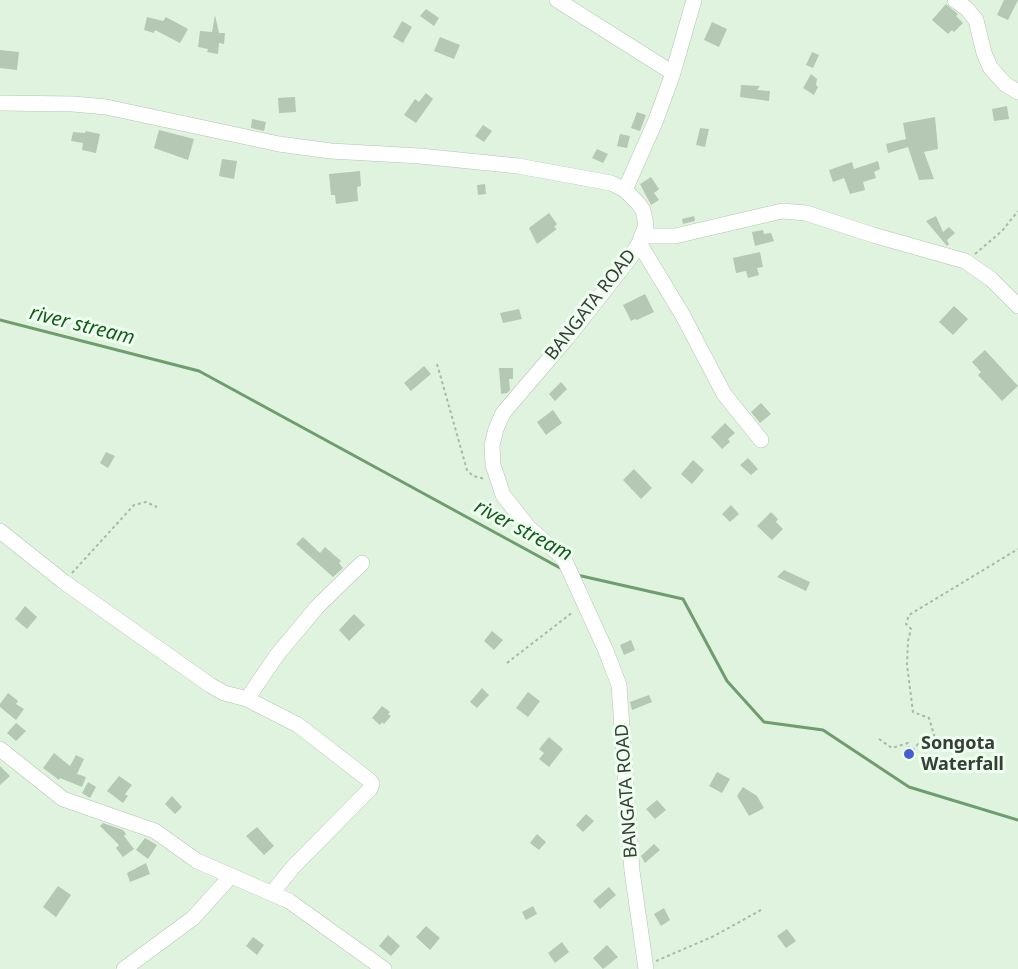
<!DOCTYPE html>
<style>
body{margin:0}
canvas{display:block;background:#dff3df}
</style>
<canvas width="1018" height="969"></canvas>
<script>
const context = document.querySelector('canvas').getContext('2d');
context.lineJoin = 'round';
const shape = rows => new Path2D(rows.map(r => 'M' + r).join(''));
function stroke(path, color, width, dash) { context.strokeStyle = color; context.lineWidth = width; context.lineCap = dash ? 'butt' : 'round'; context.setLineDash(dash || []); context.stroke(path); }
function fillPath(path, color) { context.fillStyle = color; context.fill(path, 'evenodd'); }
function label(font, color, halo, rows, align = 'center') {
  context.font = font + ' "Noto Sans",sans-serif'; context.lineWidth = 6; context.setLineDash([]); context.textBaseline = 'middle'; context.strokeStyle = halo; context.fillStyle = color; for (const [text, x, y, turn = 0] of rows) {
    context.save(); context.translate(x, y); context.rotate((+turn || 0) * Math.PI / 180); context.textAlign = isNaN(turn) ? turn : align; if (halo) context.strokeText(text, 0, 0); context.fillText(text, 0, 0); context.restore();
  }
}
stroke(shape([
 [0,320,199,371,562,569],
 [577,575,683,599,727,681,764,722,823,730,909,787,1018,820]
]), '#6f9d70', 3);
fillPath(shape([
 [1004,0,1018,0,1008,20,997,15],
 [946,4,958,14,956,16,963,23,954,32,952,30,948,34,932,20],
 [426,9,439,18,434,26,420,16],
 [215,15,219,33,225,33,224,44,219,43,218,54,207,52,208,49,198,47,200,31,212,32],
 [147,17,163,21,166,17,188,29,180,43,155,30,154,33,144,30],
 [402,21,412,27,403,43,393,37],
 [712,22,727,29,719,47,704,40],
 [440,37,460,45,454,59,434,51],
 [0,50,19,52,17,70,0,68],
 [812,52,819,55,813,68,806,65],
 [811,74,817,79,816,85,818,87,814,95,803,88],
 [741,85,760,86,757,90,770,91,769,101,740,97],
 [426,93,433,99,416,123,404,115,415,99,419,102],
 [295,97,296,112,279,113,278,98],
 [1007,106,1009,119,994,121,992,109],
 [637,112,646,115,640,131,631,128],
 [935,117,938,149,924,152,934,179,919,180,908,147,888,153,886,144,906,139,903,123],
 [252,119,266,122,264,131,251,128],
 [483,125,492,131,484,142,475,136],
 [700,128,709,129,705,147,696,145],
 [159,130,194,139,188,160,154,148],
 [86,131,100,134,96,153,82,150,83,143,71,141,73,132,85,133],
 [620,134,630,136,627,148,617,146],
 [597,149,608,154,603,163,592,158],
 [222,159,237,161,234,179,219,176],
 [878,161,880,169,874,172,876,178,863,182,865,190,850,194,844,178,833,182,829,170,852,162,854,169],
 [360,171,361,186,357,187,358,201,336,204,335,195,331,195,329,174],
 [651,177,659,189,654,193,659,200,651,205,640,184],
 [485,184,486,194,478,195,477,185],
 [549,213,557,224,554,227,557,229,537,244,529,228],
 [694,216,695,221,683,224,682,219],
 [936,216,943,232,949,227,955,233,947,240,949,244,947,246,926,221],
 [763,230,764,234,771,233,774,241,755,246,752,232],
 [760,252,763,267,757,268,759,275,748,278,746,271,736,273,733,258],
 [645,294,654,312,637,320,635,319,631,321,623,305],
 [954,306,968,319,953,335,939,322],
 [519,309,522,319,503,323,500,313],
 [985,350,1018,386,1002,401,978,375,981,372,972,362],
 [424,366,431,374,411,391,404,383],
 [499,368,513,368,513,379,509,379,510,390,507,393,501,394],
 [561,382,567,389,555,401,549,394],
 [761,403,771,414,760,423,751,412],
 [553,410,562,423,546,435,537,422],
 [725,423,735,433,728,439,730,442,722,449,711,437],
 [106,452,115,456,108,468,100,463],
 [748,458,758,469,751,475,740,465],
 [693,460,704,470,692,484,681,474],
 [634,469,652,488,641,499,623,480],
 [731,505,739,514,730,522,722,514],
 [771,512,778,519,776,522,783,529,772,540,757,526],
 [303,537,320,553,325,547,341,561,339,563,343,568,333,577,296,544],
 [784,570,810,582,806,591,777,577],
 [25,606,37,617,27,629,15,619],
 [354,614,365,625,349,641,339,630],
 [492,631,503,640,494,650,484,641],
 [631,640,635,650,624,655,620,645],
 [482,688,489,695,477,708,470,702],
 [528,692,540,701,528,717,516,708],
 [8,693,18,701,16,704,24,709,16,720,0,707,0,704],
 [649,695,652,702,632,710,630,702],
 [382,706,390,712,388,714,391,716,384,724,382,722,380,725,372,718],
 [16,723,26,731,16,741,7,733],
 [549,737,563,749,549,767,539,759,544,753,539,749],
 [54,753,70,766,76,755,84,759,77,774,86,777,82,787,60,778,59,780,43,768],
 [0,766,10,776,0,785],
 [717,772,730,779,722,793,709,786],
 [119,776,132,785,125,794,128,796,123,803,107,791],
 [88,782,96,787,90,798,82,793],
 [743,787,757,796,764,808,749,816,737,796],
 [172,796,182,807,175,814,165,804],
 [657,800,666,810,655,819,646,809],
 [586,814,594,821,583,832,576,825],
 [103,823,123,830,126,834,124,836,134,849,123,857,116,848,119,845,100,826],
 [257,827,274,846,264,855,246,836],
 [537,834,546,842,539,850,530,843],
 [145,838,157,845,148,859,136,850],
 [654,844,660,850,645,863,641,856],
 [146,863,150,874,130,882,127,873],
 [58,886,71,895,56,917,43,907],
 [609,887,616,895,600,909,593,901],
 [533,906,537,914,526,920,522,912],
 [664,908,670,920,661,926,654,914],
 [426,926,440,938,430,950,416,937],
 [787,929,796,941,786,948,777,936],
 [388,935,400,946,391,956,379,946],
 [253,937,264,945,257,955,246,946],
 [562,942,569,952,555,963,548,953],
 [607,945,618,957,603,969,593,958]
]), '#b5c8b4');
const minor = shape([
 [557,0,673,73],
 [955,0,967,9,976,20,984,53,990,67,1005,84,1018,92],
 [0,103,73,104,106,107,279,144,331,151,420,156,518,166,611,183,625,190,637,202,643,210,646,225,639,243,630,258,567,338,503,413,496,429,492,445,493,465,503,495,529,528,559,554,565,561,606,651,619,685,632,871,646,969],
 [625,190,656,120,673,73,694,0],
 [643,236,675,236,782,211,806,213,873,235,965,261,991,279,1018,306],
 [639,243,682,314,724,394,761,440],
 [0,531,64,582,210,685,224,693,247,699,298,725,369,780,372,784,370,789,293,867,272,893],
 [247,699,277,655,317,607,362,563],
 [0,749,63,799,155,831,197,861,289,901,384,969],
 [124,969,193,918,231,876]
]);
stroke(minor, '#b2c6b2', 16);
stroke(shape([
 [975,254,1002,231,1018,211],
 [437,364,467,470,473,476,485,479],
 [72,573,134,505,146,502,157,507],
 [507,663,573,612],
 [879,739,892,748,908,743,910,754,918,744,937,745,929,718,913,712,907,665,908,641,911,629,906,624,909,615,1018,549],
 [656,961,714,936,761,910]
]), '#a9b9a9', 2, [3, 3]);
stroke(minor, '#fff', 15);
for (const [x, y, r, color] of [
 [909,754,6,"#455ed1"]
]) { const dot = new Path2D(); dot.arc(x, y, r, 0, 2 * Math.PI); context.fillStyle = color; context.fill(dot); stroke(dot, '#efffef', 2); }
label('18px', '#363e36', '#efffef', [
 ["BANGATA ROAD",591,305,-52],
 ["BANGATA ROAD",627,791,-94]
]);
label('bold 18px', '#363e36', '#efffef', [
 ["Songota",921,744],
 ["Waterfall",921,765]
], 'left');
label('italic 20px', '#14591e', '#efffef', [
 ["river stream",82,326,14],
 ["river stream",523,531,28]
]);
</script>
